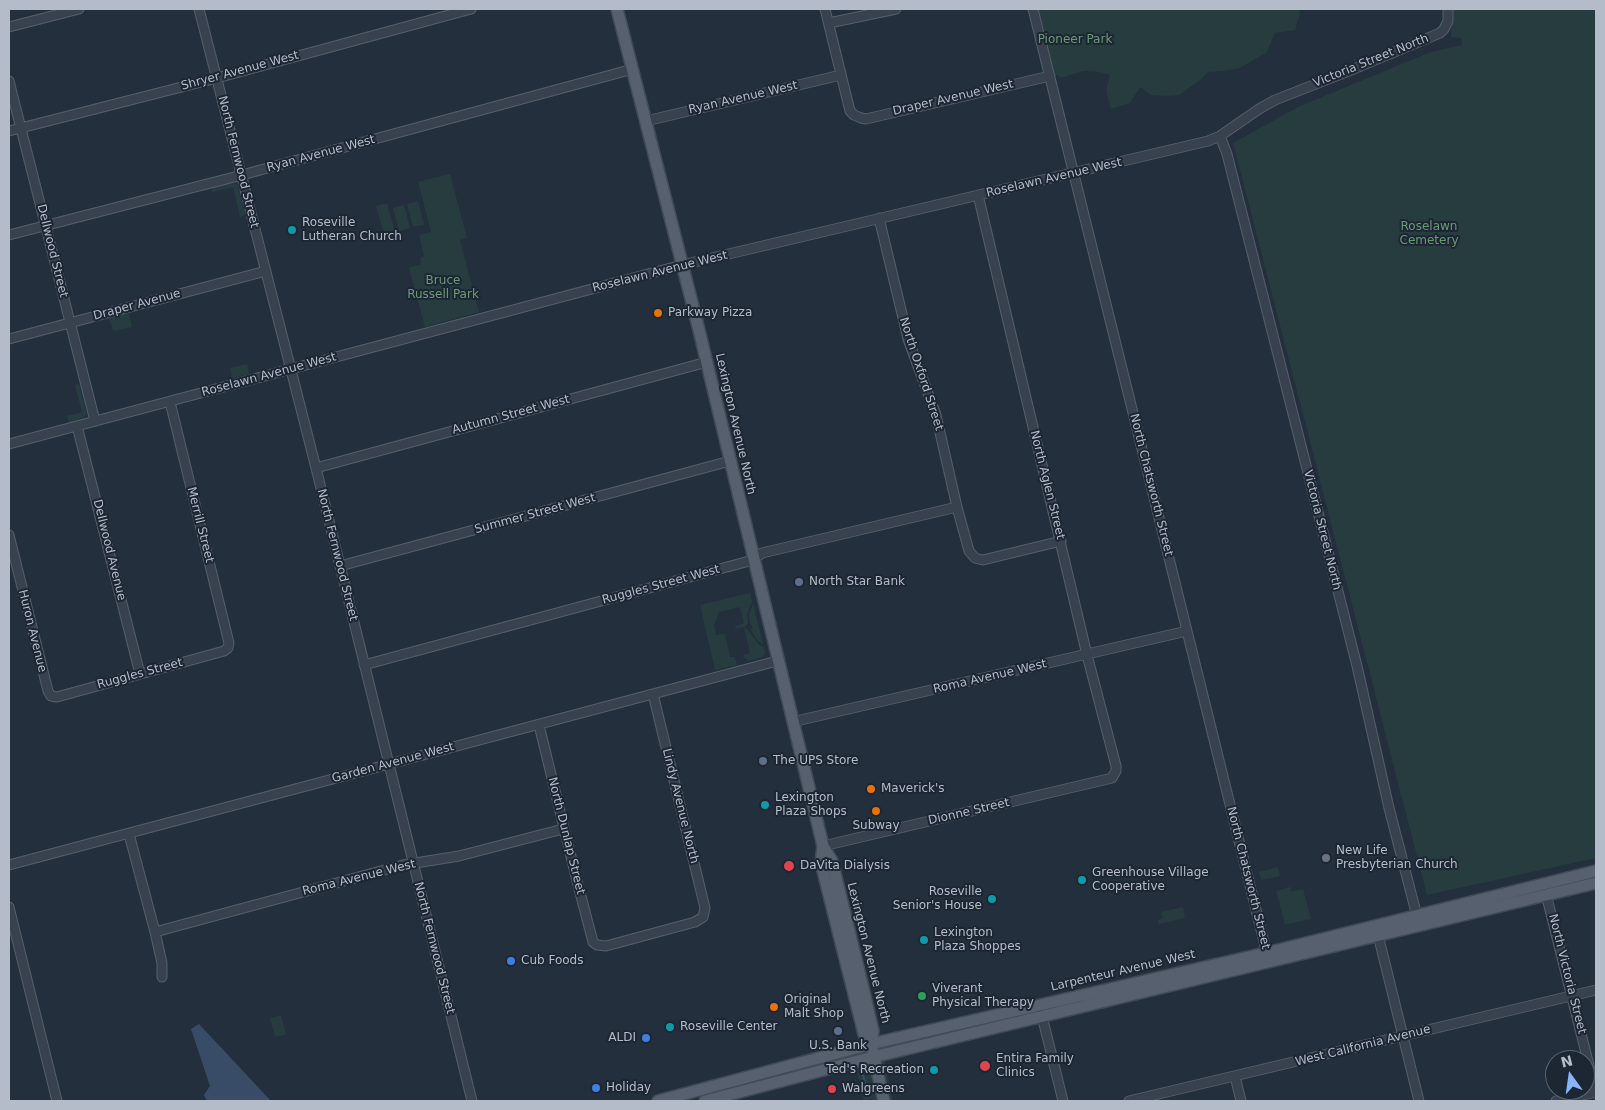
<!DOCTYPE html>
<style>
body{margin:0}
#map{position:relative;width:1605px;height:1110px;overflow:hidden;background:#242f3e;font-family:"DejaVu Sans",sans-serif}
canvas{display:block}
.frame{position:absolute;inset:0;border:10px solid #b4bcc9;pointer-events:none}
.north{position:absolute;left:1545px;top:1050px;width:50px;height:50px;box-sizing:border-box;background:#1d2633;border:1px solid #59626f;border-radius:50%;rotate:346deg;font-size:14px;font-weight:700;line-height:20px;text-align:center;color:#b4bcc9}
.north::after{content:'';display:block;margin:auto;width:18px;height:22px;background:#8ab4f8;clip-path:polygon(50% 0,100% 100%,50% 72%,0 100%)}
</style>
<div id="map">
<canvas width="1605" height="1110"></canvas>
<div class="frame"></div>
<div class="north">N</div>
</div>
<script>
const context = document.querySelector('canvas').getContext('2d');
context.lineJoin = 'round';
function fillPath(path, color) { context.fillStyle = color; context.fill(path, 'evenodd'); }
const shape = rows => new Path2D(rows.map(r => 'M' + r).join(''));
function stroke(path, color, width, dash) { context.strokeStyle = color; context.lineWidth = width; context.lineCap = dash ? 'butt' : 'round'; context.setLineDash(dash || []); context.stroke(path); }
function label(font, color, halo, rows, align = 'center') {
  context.font = font + ' "DejaVu Sans",sans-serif'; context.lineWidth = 4; context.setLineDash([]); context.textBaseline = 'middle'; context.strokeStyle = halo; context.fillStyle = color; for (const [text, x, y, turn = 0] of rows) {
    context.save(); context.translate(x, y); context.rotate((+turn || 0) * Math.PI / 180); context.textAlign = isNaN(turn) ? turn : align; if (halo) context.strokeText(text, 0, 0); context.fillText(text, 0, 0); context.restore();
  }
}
fillPath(shape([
 [1037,9,1299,9,1300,13,1295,30,1275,33,1267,52,1240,68,1223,71,1208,72,1199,81,1179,95,1168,96,1151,95,1140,87,1130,103,1111,109,1106,91,1110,75,1100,72,1084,71,1060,78,1058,75,1054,76],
 [1453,9,1596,9,1596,858,1427,895,1233,143,1298,107,1428,53,1462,45,1461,38,1451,37],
 [450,174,467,238,460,240,479,312,425,327,409,268,421,264,420,258,424,256,419,235,431,232,418,182],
 [232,182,237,184,245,215,240,217,233,187,212,192,211,187],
 [418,201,424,225,413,227,407,204],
 [387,203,397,239,386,241,376,206],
 [404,205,410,228,399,231,393,208],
 [129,313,132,327,113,331,109,318],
 [247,364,249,374,232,378,230,368],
 [79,384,87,414,83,418,69,422,67,416,82,412,75,385],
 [750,593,752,601,747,614,748,624,745,627,736,629,735,626,744,623,740,607,719,612,714,626,716,635,725,634,730,657,735,657,737,665,715,670,700,605],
 [753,604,763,644,758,641,751,630,753,628,750,623,749,613],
 [744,628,747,629,759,645,764,647,765,654,762,657,748,661,747,659,745,659,744,655,750,653],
 [1278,867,1280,876,1261,880,1259,872],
 [1290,887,1291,892,1303,889,1311,919,1285,925,1276,891],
 [1183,907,1185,918,1159,924,1158,920,1163,918,1161,912],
 [281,1015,286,1035,275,1037,270,1018],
 [882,1049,893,1101,872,1101,870,1098,867,1101,864,1101,856,1069,863,1066,860,1053]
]), '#263c3f');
fillPath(shape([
 [199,1024,271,1101,207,1101,204,1095,210,1086,191,1029]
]), '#394c67');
stroke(shape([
 [861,1069,868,1093]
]), '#394c67', 2);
const minor = shape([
 [199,9,316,468,472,1101],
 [825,9,850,111,854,115,861,118,866,119,1050,76],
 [1033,9,1268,958],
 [829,23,896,9],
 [9,27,79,9],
 [9,81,95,421],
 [646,121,841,75],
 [9,131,217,78,471,9],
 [1220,136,1227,154,1357,666,1389,808,1418,920],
 [879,218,908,339,936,415,957,507,969,551,975,558,983,560,1061,541],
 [9,235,242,175,633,69],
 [9,339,266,271],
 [77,426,140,674],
 [9,444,682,265,1208,141,1220,136,1259,109,1275,100,1349,71,1440,33,1444,29,1448,21,1448,9],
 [316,468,707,362],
 [9,535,48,691,51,696,57,697,224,651,228,648,229,643,170,402],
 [340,566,730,461],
 [364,665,753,560,762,553,957,507],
 [792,722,1187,631],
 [539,725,577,881,593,942,597,945,606,946,695,922,703,917,705,908,653,694],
 [129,834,155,932,162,963,162,977],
 [823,846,1108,779,1112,778,1116,771,1116,766,1087,655,978,195],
 [9,865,777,661],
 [1545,890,1596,1093],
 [9,907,57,1101],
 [155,932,403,865,459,856,563,829],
 [1378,935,1419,1101],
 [1041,1012,1063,1101],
 [1235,1076,1241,1101],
 [1129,1101,1596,990],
 [1556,1101,1596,1092]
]);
const major = shape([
 [617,9,699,330,823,846,832,861,863,988,873,1031,871,1044],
 [823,846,821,863,864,1034,871,1044,884,1101],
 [658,1101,871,1044,1266,953,1596,871],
 [705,1101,873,1057,1596,883]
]);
stroke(minor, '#565f6c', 11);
stroke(major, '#414a57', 14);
stroke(minor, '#38414e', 9);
stroke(major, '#56606e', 11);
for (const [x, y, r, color] of [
 [292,230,5,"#0f9aa8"],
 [658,313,5,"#e8710a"],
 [799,582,5,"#5c6f8a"],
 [763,761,5,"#5c6f8a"],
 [871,789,5,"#e8710a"],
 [765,805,5,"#0f9aa8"],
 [876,811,5,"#e8710a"],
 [1326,858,5,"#6b7280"],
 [789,866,6,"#e0444e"],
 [1082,880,5,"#0f9aa8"],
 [992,899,5,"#0f9aa8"],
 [924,940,5,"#0f9aa8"],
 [511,961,5,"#3f7fe0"],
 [922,996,5,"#2e9e5b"],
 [774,1007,5,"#e8710a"],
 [670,1027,5,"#0f9aa8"],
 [838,1031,5,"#5c6f8a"],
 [646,1038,5,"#3f7fe0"],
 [985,1066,6,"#e0444e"],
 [934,1070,5,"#0f9aa8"],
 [596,1088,5,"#3f7fe0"],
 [832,1089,5,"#e0444e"]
]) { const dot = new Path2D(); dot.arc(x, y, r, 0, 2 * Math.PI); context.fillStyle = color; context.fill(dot); stroke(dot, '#1d2633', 2); }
label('12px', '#6b9a76', '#1d2633', [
 ["Pioneer Park",1075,40],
 ["Roselawn",1429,227],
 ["Cemetery",1429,241],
 ["Bruce",443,281],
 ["Russell Park",443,295]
]);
label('12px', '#b4bcc9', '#1d2633', [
 ["Victoria Street North",1371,61,-22],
 ["Shryer Avenue West",240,71,-15],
 ["Ryan Avenue West",743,98,-13],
 ["Draper Avenue West",953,98,-13],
 ["Ryan Avenue West",321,154,-15],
 ["North Fernwood Street",238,162,76],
 ["Roselawn Avenue West",1054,178,-13],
 ["Dellwood Street",52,251,76],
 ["Roselawn Avenue West",660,272,-14],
 ["Draper Avenue",137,305,-15],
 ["North Oxford Street",921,374,72],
 ["Roselawn Avenue West",269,375,-15],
 ["Autumn Street West",511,415,-15],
 ["Lexington Avenue North",735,424,77],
 ["North Aglen Street",1047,485,76],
 ["North Chatsworth Street",1151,485,76],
 ["Summer Street West",535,514,-15],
 ["Merrill Street",200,525,76],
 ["Victoria Street North",1322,530,76],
 ["Dellwood Avenue",109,550,76],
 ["North Fernwood Street",337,555,76],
 ["Ruggles Street West",661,585,-15],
 ["Huron Avenue",32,631,76],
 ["Ruggles Street",140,674,-15],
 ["Roma Avenue West",990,677,-13],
 ["Garden Avenue West",393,763,-15],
 ["Lindy Avenue North",680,806,76],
 ["Dionne Street",969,812,-13],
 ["North Dunlap Street",566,836,76],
 ["Roma Avenue West",359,878,-14],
 ["North Chatsworth Street",1248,878,76],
 ["North Fernwood Street",434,948,76],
 ["Lexington Avenue North",868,953,76],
 ["Larpenteur Avenue West",1123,971,-13],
 ["North Victoria Street",1567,974,76],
 ["West California Avenue",1363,1046,-14]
]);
label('12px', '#b4bcc9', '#1d2633', [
 ["Roseville",302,223],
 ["Lutheran Church",302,237],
 ["Parkway Pizza",668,313],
 ["North Star Bank",809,582],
 ["The UPS Store",773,761],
 ["Maverick's",881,789],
 ["Lexington",775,798],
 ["Plaza Shops",775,812],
 ["Subway",876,826,"center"],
 ["New Life",1336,851],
 ["Presbyterian Church",1336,865],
 ["DaVita Dialysis",800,866],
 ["Greenhouse Village",1092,873],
 ["Cooperative",1092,887],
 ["Roseville",982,892,"right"],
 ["Senior's House",982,906,"right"],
 ["Lexington",934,933],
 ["Plaza Shoppes",934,947],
 ["Cub Foods",521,961],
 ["Viverant",932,989],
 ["Physical Therapy",932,1003],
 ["Original",784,1000],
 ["Malt Shop",784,1014],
 ["Roseville Center",680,1027],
 ["ALDI",636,1038,"right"],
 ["U.S. Bank",838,1046,"center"],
 ["Entira Family",996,1059],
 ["Clinics",996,1073],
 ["Ted's Recreation",924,1070,"right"],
 ["Holiday",606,1088],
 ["Walgreens",842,1089]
], 'left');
</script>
